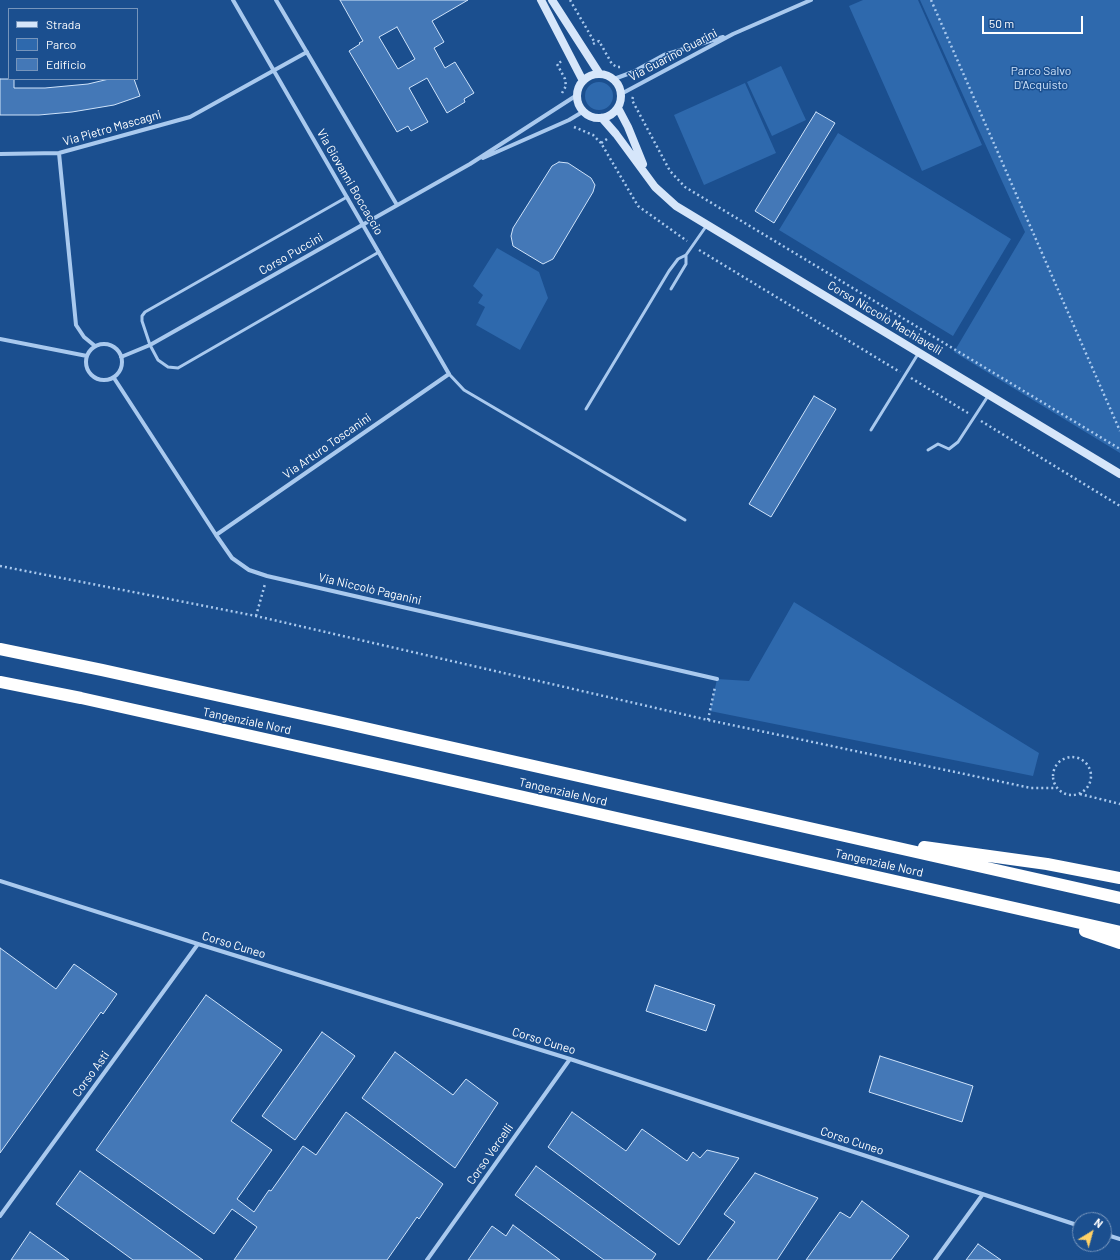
<!DOCTYPE html>
<meta charset="utf-8">
<style>
body{margin:0}
#map{position:relative;width:1120px;height:1260px;overflow:hidden;background:#1b4f8f;font-family:Barlow,sans-serif}
canvas{display:block}
.legend{position:absolute;left:8px;top:8px;width:130px;height:72px;box-sizing:border-box;background:#1b4f8f;border:1px solid #7695bc;margin:0;padding:5px 7px;list-style:none;font-size:12px;color:#fff}
.legend li{display:flex;align-items:center;gap:8px;height:20px}
.legend b{width:20px;border:1px solid #7695bc}
.north{position:absolute;left:1072px;top:1212px;width:40px;height:40px;box-sizing:border-box;background:#1b4f8f;border:1px solid #7695bc;border-radius:50%;rotate:37deg;font-size:11px;font-weight:700;line-height:16px;text-align:center;color:#fff}
.north::after{content:'';display:block;margin:auto;width:14px;height:18px;background:#ffd166;clip-path:polygon(50% 0,100% 100%,50% 72%,0 100%)}
.scale{position:absolute;left:982px;top:16px;width:101px;height:18px;box-sizing:border-box;border:2px solid #fff;border-top:0;padding-left:5px;font-size:12px;line-height:14px;white-space:nowrap;color:#fff;-webkit-text-stroke:3px #1b4f8f;paint-order:stroke}
</style>
<div id="map">
<canvas width="1120" height="1260"></canvas>
<ul class="legend">
<li><b style="height:5px;background:#d6e6fa"></b>Strada</li>
<li><b style="height:11px;background:#2e69ad"></b>Parco</li>
<li><b style="height:11px;background:#4478b7"></b>Edificio</li>
</ul>
<div class="north">N</div>
<div class="scale">50 m</div>
</div>
<script>
const context = document.querySelector('canvas').getContext('2d');
context.lineJoin = 'round';
function fillPath(path, color) { context.fillStyle = color; context.fill(path, 'evenodd'); }
const shape = rows => new Path2D(rows.map(r => 'M' + r).join(''));
function stroke(path, color, width, dash) { context.strokeStyle = color; context.lineWidth = width; context.lineCap = dash ? 'butt' : 'round'; context.setLineDash(dash || []); context.stroke(path); }
function label(font, color, halo, rows, align = 'center') {
  context.font = font + ' Barlow,sans-serif'; context.lineWidth = 3; context.setLineDash([]); context.textBaseline = 'middle'; context.strokeStyle = halo; context.fillStyle = color; for (const [text, x, y, turn = 0] of rows) {
    context.save(); context.translate(x, y); context.rotate((+turn || 0) * Math.PI / 180); context.textAlign = isNaN(turn) ? turn : align; if (halo) context.strokeText(text, 0, 0); context.fillText(text, 0, 0); context.restore();
  }
}
fillPath(shape([
 [863,0,918,0,982,145,922,171,849,6],
 [920,0,1120,0,1120,453,954,352,1025,232],
 [781,66,806,120,772,136,747,82],
 '585 96a14 14 0 1 1 28 0a14 14 0 1 1-28 0Z',
 [745,83,776,153,704,185,674,115],
 [838,133,1011,239,953,336,779,230],
 [497,248,539,272,548,298,520,350,476,325,485,307,478,303,483,295,473,286],
 [794,602,1039,753,1033,776,710,711,717,679,749,681]
]), '#2e69ad');
const building = shape([
 [340,0,468,0,432,21,444,42,434,48,445,68,455,62,474,93,464,99,465,102,447,113,427,78,409,88,428,122,411,131,408,126,397,132,349,51,360,44,359,43,363,41,340,0],
 [397,27,415,59,398,69,379,37,397,27],
 [0,79,14,79,14,88,45,88,88,84,109,79,134,79,140,96,114,105,72,112,39,115,0,115,0,79],
 [816,112,835,123,774,223,755,211,816,112],
 [559,162,568,163,591,178,595,185,593,192,553,259,543,264,513,246,511,236,513,228,552,166,559,162],
 [814,396,836,409,771,517,749,504,814,396],
 [0,948,56,989,74,964,117,994,103,1014,101,1012,0,1153,0,948],
 [655,985,715,1005,706,1031,646,1011,655,985],
 [206,995,282,1050,231,1121,272,1150,237,1199,254,1212,269,1190,271,1191,303,1146,316,1155,346,1112,443,1184,419,1219,417,1217,387,1260,234,1260,257,1227,232,1209,214,1234,96,1150,206,995],
 [322,1032,355,1056,295,1140,262,1116,322,1032],
 [395,1052,453,1095,466,1079,498,1103,455,1168,362,1098,395,1052],
 [880,1056,973,1086,962,1122,869,1092,880,1056],
 [572,1112,626,1151,642,1129,687,1161,693,1152,700,1158,707,1150,739,1158,679,1245,548,1147,572,1112],
 [536,1166,656,1254,652,1260,604,1260,515,1195,536,1166],
 [80,1171,203,1260,133,1260,56,1204,80,1171],
 [755,1173,818,1198,777,1260,707,1260,735,1222,724,1214,755,1173],
 [862,1201,909,1236,891,1260,806,1260,840,1212,850,1218,862,1201],
 [513,1225,560,1260,468,1260,492,1226,506,1236,513,1225],
 [30,1232,69,1260,11,1260,30,1232],
 [978,1244,1001,1260,966,1260,978,1244]
]);
fillPath(building, '#4478b7');
stroke(building, '#cfe3fa', 1);
stroke(shape([
 [570,0,595,43],
 [931,0,1120,431],
 [593,44,599,41,612,64,617,67,621,67],
 [562,93,566,86,565,79,557,64,562,61],
 [633,97,632,100,670,171,685,187,1120,449],
 [574,127,593,135,601,143],
 [607,139,601,143,638,206,687,241],
 [699,250,900,372],
 [911,378,968,413],
 [981,421,1120,506],
 [0,566,256,616,708,720,1031,788,1057,788],
 [256,616,265,584],
 [708,720,715,687],
 '1053 776a19 19 0 1 1 38 0a19 19 0 1 1-38 0Z',
 [1080,794,1120,804]
]), '#a9c9ee', 2.5, [2, 3]);
stroke(shape([
 [347,197,145,312,142,316,142,321,150,345,158,360,168,367,178,368,379,252],
 [671,289,686,264,686,255],
 [449,374,464,390,685,520],
 [586,409,669,271,678,259,686,255,707,225],
 [871,430,918,354],
 [928,450,938,444,949,449,958,442,988,396]
]), '#a9c9ee', 3);
stroke(shape([
 [276,0,397,205],
 [614,79,633,72,664,55,723,37],
 [621,94,733,34,811,0],
 [59,153,76,325,84,337,95,346],
 [0,154,59,153,190,117,307,52],
 [483,158,569,120,584,111],
 [0,339,87,356],
 '86 362a18 18 0 1 1 36 0a18 18 0 1 1-36 0Z',
 [121,357,150,345,470,164,577,95],
 [114,378,216,535,232,558,249,570,267,576,717,679],
 [216,535,449,374,233,0],
 [0,881,198,944,570,1059,1080,1226],
 [0,1216,198,944],
 [1104,1234,1120,1239],
 [427,1260,570,1059],
 [935,1260,983,1194]
]), '#a9c9ee', 4);
stroke(shape([
 [541,0,583,81],
 [552,0,599,73],
 '577 96a22 22 0 1 1 44 0a22 22 0 1 1-44 0Z',
 [618,108,628,127,643,164],
 [602,118,616,134,655,187,676,206,1120,474]
]), '#d6e6fa', 8);
stroke(shape([
 [0,649,102,670,334,721,1120,898],
 [0,682,81,698,409,771,1120,932],
 [924,847,1047,864,1120,878],
 [1085,931,1120,943]
]), '#fff', 12);
label('12px', '#fff', '#1b4f8f', [
 ["Via Guarino Guarini",673,55,-28],
 ["Via Pietro Mascagni",112,128,-16],
 ["Via Giovanni Boccaccio",350,182,60],
 ["Corso Puccini",291,254,-30],
 ["Corso Niccolò Machiavelli",885,318,31],
 ["Via Arturo Toscanini",327,446,-35],
 ["Via Niccolò Paganini",370,589,13],
 ["Tangenziale Nord",247,721,12],
 ["Tangenziale Nord",563,792,13],
 ["Tangenziale Nord",879,863,13],
 ["Corso Cuneo",234,945,17],
 ["Corso Cuneo",544,1041,17],
 ["Corso Asti",91,1074,-54],
 ["Corso Cuneo",852,1141,18],
 ["Corso Vercelli",490,1154,-55]
]);
label('12px', '#cfe3fa', '#1b4f8f', [
 ["Parco Salvo",1041,71],
 ["D'Acquisto",1041,85]
]);
</script>
